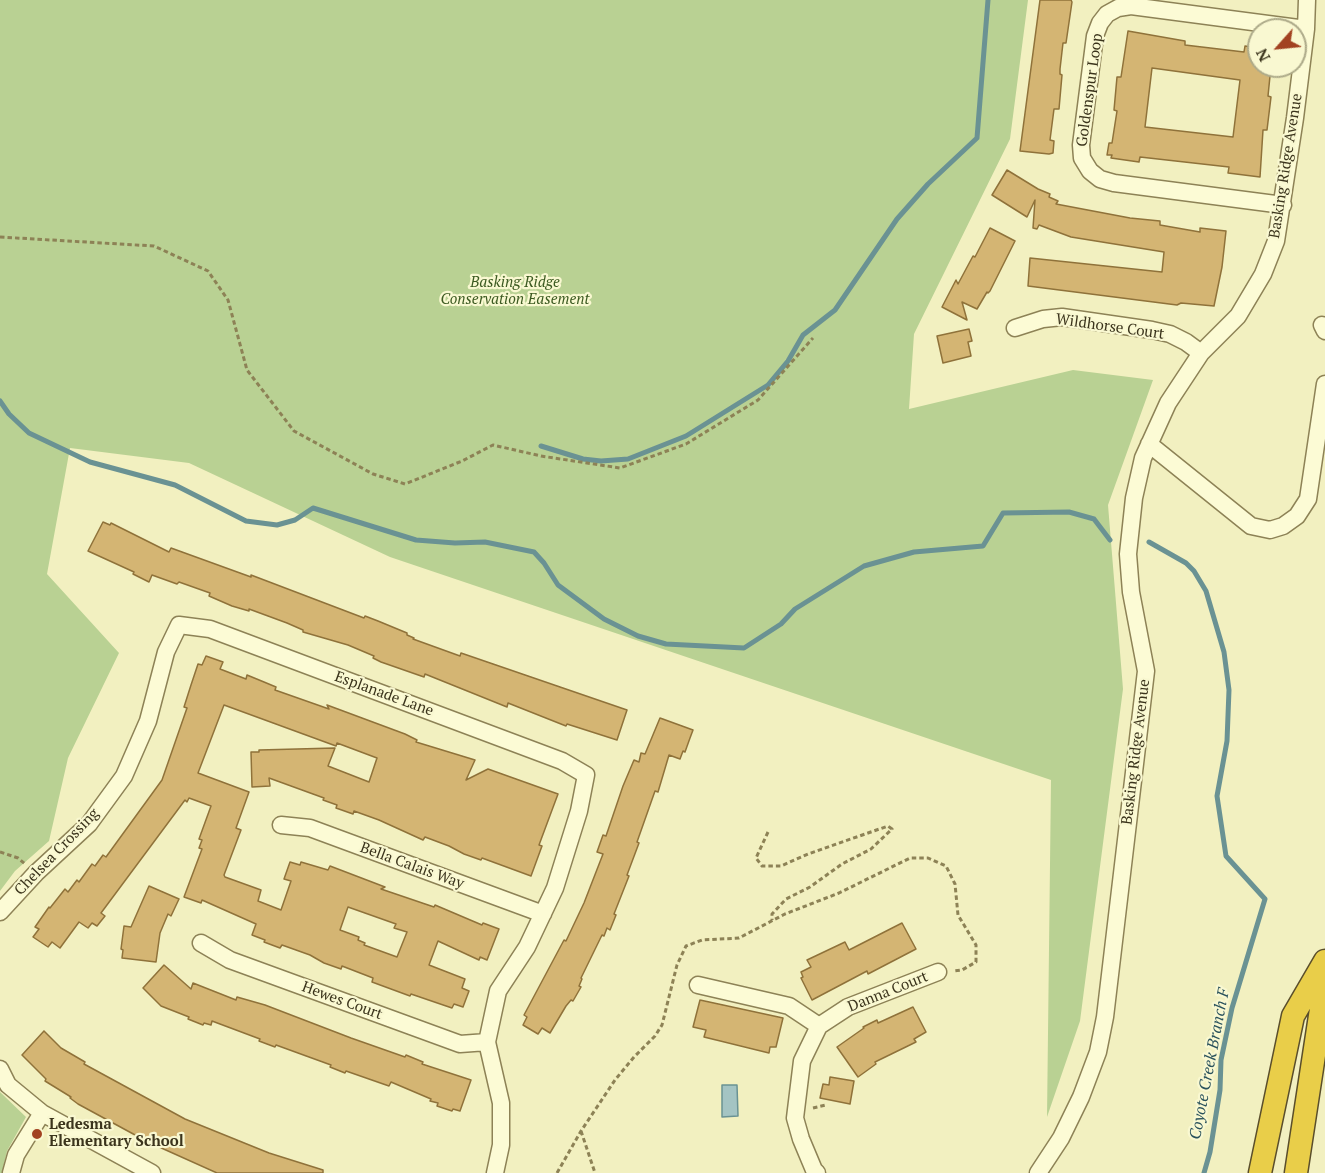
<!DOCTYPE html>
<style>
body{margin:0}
#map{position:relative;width:1325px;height:1173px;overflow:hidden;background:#f2f0c0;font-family:"PT Serif",serif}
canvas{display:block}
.north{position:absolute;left:1247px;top:18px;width:60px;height:60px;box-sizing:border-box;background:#f9f8d1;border:2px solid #adaa89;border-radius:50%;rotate:243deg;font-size:16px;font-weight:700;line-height:24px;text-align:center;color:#3b341c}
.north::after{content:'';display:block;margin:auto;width:21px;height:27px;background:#a24221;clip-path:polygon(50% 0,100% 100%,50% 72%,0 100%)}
</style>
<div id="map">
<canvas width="1325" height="1173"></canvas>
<div class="north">N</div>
</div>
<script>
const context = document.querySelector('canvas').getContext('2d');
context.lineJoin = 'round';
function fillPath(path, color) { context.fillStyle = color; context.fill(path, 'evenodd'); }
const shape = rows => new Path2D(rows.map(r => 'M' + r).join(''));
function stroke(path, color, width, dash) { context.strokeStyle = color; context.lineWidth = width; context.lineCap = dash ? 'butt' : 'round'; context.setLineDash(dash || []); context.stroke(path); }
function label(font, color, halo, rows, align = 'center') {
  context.font = font + ' "PT Serif",serif'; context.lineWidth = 4.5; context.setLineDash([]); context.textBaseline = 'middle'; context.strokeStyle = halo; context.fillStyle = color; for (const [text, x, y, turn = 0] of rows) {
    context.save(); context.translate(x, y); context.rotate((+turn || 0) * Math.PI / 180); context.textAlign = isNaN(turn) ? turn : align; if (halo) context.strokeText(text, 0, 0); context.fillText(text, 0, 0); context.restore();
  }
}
fillPath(shape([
 [0,0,1028,0,1010,139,914,334,909,409,1073,370,1153,380,1108,505,1123,689,1080,1021,1047,1117,1051,780,390,557,189,463,70,448,47,574,119,653,68,758,49,841,15,871,0,891],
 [0,1092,26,1117,7,1151,2,1173,0,1173]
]), '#b9d193');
const water = shape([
 [722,1085,737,1085,738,1116,722,1117,722,1085]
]);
fillPath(water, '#a4c4c3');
stroke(water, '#6a9293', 1.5);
stroke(shape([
 [0,401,9,414,29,433,90,462,175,485,246,521,277,525,295,520,313,508,416,540,455,543,485,542,534,552,544,563,558,585,604,619,638,636,666,644,744,648,781,624,795,609,864,566,914,552,983,546,1003,513,1069,512,1094,519,1110,540],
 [541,446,583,459,601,461,628,459,686,436,768,385,788,361,803,335,835,310,897,219,928,184,977,138,988,0],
 [1149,542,1186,563,1194,571,1206,591,1224,652,1229,690,1227,741,1217,796,1226,856,1265,899,1232,1008,1221,1060,1220,1090,1210,1152,1204,1173]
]), '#6a9293', 5);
const building = shape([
 [1040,0,1071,0,1072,2,1066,43,1063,43,1060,69,1060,74,1062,75,1059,109,1054,109,1050,140,1054,141,1053,153,1049,154,1020,151,1040,0],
 [1128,31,1185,41,1185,45,1244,52,1245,46,1259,48,1259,66,1271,66,1268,96,1271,97,1267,130,1263,130,1260,177,1228,173,1229,167,1140,157,1139,162,1111,158,1112,155,1107,155,1109,143,1112,143,1117,111,1114,110,1117,77,1121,77,1128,31],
 [1152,68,1240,80,1233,137,1145,127,1152,68],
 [1007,170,1038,189,1050,194,1049,197,1058,201,1056,204,1130,218,1160,221,1160,225,1200,232,1200,228,1226,231,1222,267,1214,306,1181,303,1177,305,1028,286,1030,258,1162,272,1164,252,1071,237,1039,225,1037,229,1033,228,1035,200,1027,217,992,195,1007,170],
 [990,228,1015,241,990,291,988,293,987,292,977,309,962,302,967,320,942,307,956,280,958,284,973,256,975,257,990,228],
 [969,329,972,341,968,342,971,356,943,363,937,336,969,329],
 [103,522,110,525,111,523,169,552,171,548,251,577,251,575,364,618,365,616,378,621,407,633,407,635,414,638,413,639,460,656,461,653,627,710,617,740,567,724,566,726,508,703,507,707,425,674,424,677,381,662,373,658,374,656,348,645,303,632,303,630,287,623,249,609,249,611,232,606,209,596,210,593,179,582,177,584,152,575,149,582,133,574,134,572,88,551,103,522],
 [206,656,223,662,220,669,246,679,247,675,264,682,276,687,275,690,329,709,327,705,405,734,417,740,416,742,475,760,466,780,488,769,558,794,539,845,542,846,531,876,482,858,481,860,464,854,449,846,425,837,423,840,379,820,354,811,353,814,336,808,337,805,323,800,324,798,269,778,270,786,252,787,251,752,259,752,259,750,335,748,328,766,369,782,377,758,337,743,336,746,224,705,198,773,249,792,236,828,241,830,224,875,225,877,261,890,258,901,281,910,291,881,284,879,290,862,300,865,301,862,328,870,330,866,385,887,381,889,434,907,435,905,482,925,483,923,499,929,487,960,480,957,479,960,438,941,429,965,465,979,462,988,469,991,463,1007,454,1004,452,1008,411,994,410,996,372,982,373,978,342,966,341,969,324,963,310,955,282,945,280,948,264,942,265,940,252,935,256,924,202,900,201,903,184,897,202,849,199,848,202,840,199,839,211,806,189,798,187,802,185,800,101,913,105,916,97,926,92,923,88,928,79,922,60,948,52,942,48,947,33,937,39,929,35,927,49,907,50,908,65,889,68,892,77,880,79,882,92,864,95,866,103,855,106,857,162,780,187,708,184,707,191,685,198,664,202,665,206,656],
 [348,907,396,924,394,928,407,932,397,957,364,945,365,943,358,940,359,937,340,930,348,907],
 [660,718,693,730,690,738,685,752,683,751,680,759,669,755,658,792,655,791,637,842,639,843,627,875,629,876,614,914,616,915,610,930,607,928,604,936,602,935,581,978,582,979,579,986,581,987,573,1001,571,1000,566,1006,550,1033,542,1028,538,1034,523,1025,527,1017,524,1015,564,940,566,941,584,903,603,854,597,852,603,835,606,836,623,786,634,760,639,762,641,753,645,754,660,718],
 [149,886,179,899,171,916,168,914,160,933,156,962,122,958,123,950,121,949,124,926,131,927,149,886],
 [902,923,916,949,868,974,867,971,812,1000,801,978,803,977,801,972,811,967,807,960,845,942,849,950,902,923],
 [164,965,191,989,193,983,236,1000,237,997,265,1005,351,1038,405,1057,406,1055,423,1062,422,1064,471,1080,460,1111,453,1109,452,1111,437,1106,438,1103,430,1101,431,1099,391,1082,389,1086,346,1071,345,1073,330,1067,331,1065,276,1045,275,1047,259,1041,260,1039,212,1021,211,1025,204,1023,203,1025,188,1019,189,1017,161,1006,143,988,164,965],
 [700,1000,783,1018,776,1047,770,1047,769,1053,704,1037,706,1030,693,1027,700,1000],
 [913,1007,926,1032,914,1039,916,1042,875,1062,876,1064,858,1077,837,1047,864,1028,863,1027,877,1020,878,1023,913,1007],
 [44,1031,61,1048,85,1062,84,1064,185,1119,269,1153,323,1170,323,1173,217,1173,148,1142,78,1104,70,1098,71,1097,45,1081,46,1079,22,1055,44,1031],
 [830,1077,854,1081,850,1104,820,1098,823,1084,829,1085,830,1077]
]);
fillPath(building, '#d4b573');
stroke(building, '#8f723a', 1.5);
const minor = shape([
 [1283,205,1114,183,1100,179,1090,171,1082,158,1081,145,1095,36,1100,23,1107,14,1118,8,1131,6,1306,29],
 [1322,325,1325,331],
 [1015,328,1043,319,1062,317,1152,330,1170,334,1186,342,1201,353],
 [1149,444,1251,526,1270,530,1283,526,1297,516,1308,499,1325,384],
 [281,825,310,828,543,914],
 [0,912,36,873,89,824,124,776,148,721,166,652,179,625,210,629,562,761,586,775,579,811,555,888,527,947,498,991,487,1042,501,1103,501,1145,495,1173],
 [201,943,230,960,460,1044,487,1042],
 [698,985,789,1006,819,1026],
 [0,1069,8,1085,42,1113,152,1173],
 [11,1173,16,1155,42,1113],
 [817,1173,814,1170,801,1139,795,1118,802,1061,819,1026,848,1007,938,972],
 [1038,1173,1061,1138,1081,1097,1098,1052,1105,1017,1146,671,1131,592,1128,554,1134,498,1143,458,1168,403,1201,353,1238,316,1263,274,1276,241,1295,118,1306,29,1307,0]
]);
const highway = shape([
 [1260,1173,1293,1016,1325,961],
 [1296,1173,1325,983]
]);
stroke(minor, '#8d8256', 19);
stroke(highway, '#5a4e2b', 25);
stroke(shape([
 [0,237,154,246,208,271,228,300,247,370,294,431,373,474,405,484,462,461,493,445,541,456,620,468,686,444,758,400,813,338],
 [768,832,756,858,762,866,781,866,808,854,888,826,892,829,871,849,842,864,810,887,786,899,772,914,772,920],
 [0,852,18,858,25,864],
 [813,1108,826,1105],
 [581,1131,595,1173],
 [557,1173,581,1131,615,1080,634,1057,655,1036,662,1025,677,965,686,946,702,940,739,938,785,914,839,893,910,858,928,858,946,866,955,884,958,915,976,945,976,962,962,970,954,971]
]), '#8d8256', 3, [4.5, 3]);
stroke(minor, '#fcfbd5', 16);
stroke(highway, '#e9ce49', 22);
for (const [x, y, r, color] of [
 [37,1134,6,"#a24221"]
]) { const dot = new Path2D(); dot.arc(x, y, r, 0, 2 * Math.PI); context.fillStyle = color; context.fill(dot); stroke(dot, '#f9f8d1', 2); }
label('15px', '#3b341c', '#f9f8d1', [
 ["Goldenspur Loop",1090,90,-82],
 ["Basking Ridge Avenue",1286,166,-81],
 ["Wildhorse Court",1110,327,8],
 ["Esplanade Lane",384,694,20],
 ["Basking Ridge Avenue",1136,752,-83],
 ["Chelsea Crossing",57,852,-46],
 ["Bella Calais Way",412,866,20],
 ["Danna Court",888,992,-22],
 ["Hewes Court",342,1001,20]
]);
label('italic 15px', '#3c5a21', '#f9f8d1', [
 ["Basking Ridge",515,283],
 ["Conservation Easement",515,300]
]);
label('bold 15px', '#3b341c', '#f9f8d1', [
 ["Ledesma",49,1125],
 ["Elementary School",49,1142]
], 'left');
label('italic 16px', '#2a525c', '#f9f8d1', [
 ["Coyote Creek Branch F",1210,1064,-79]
]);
</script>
